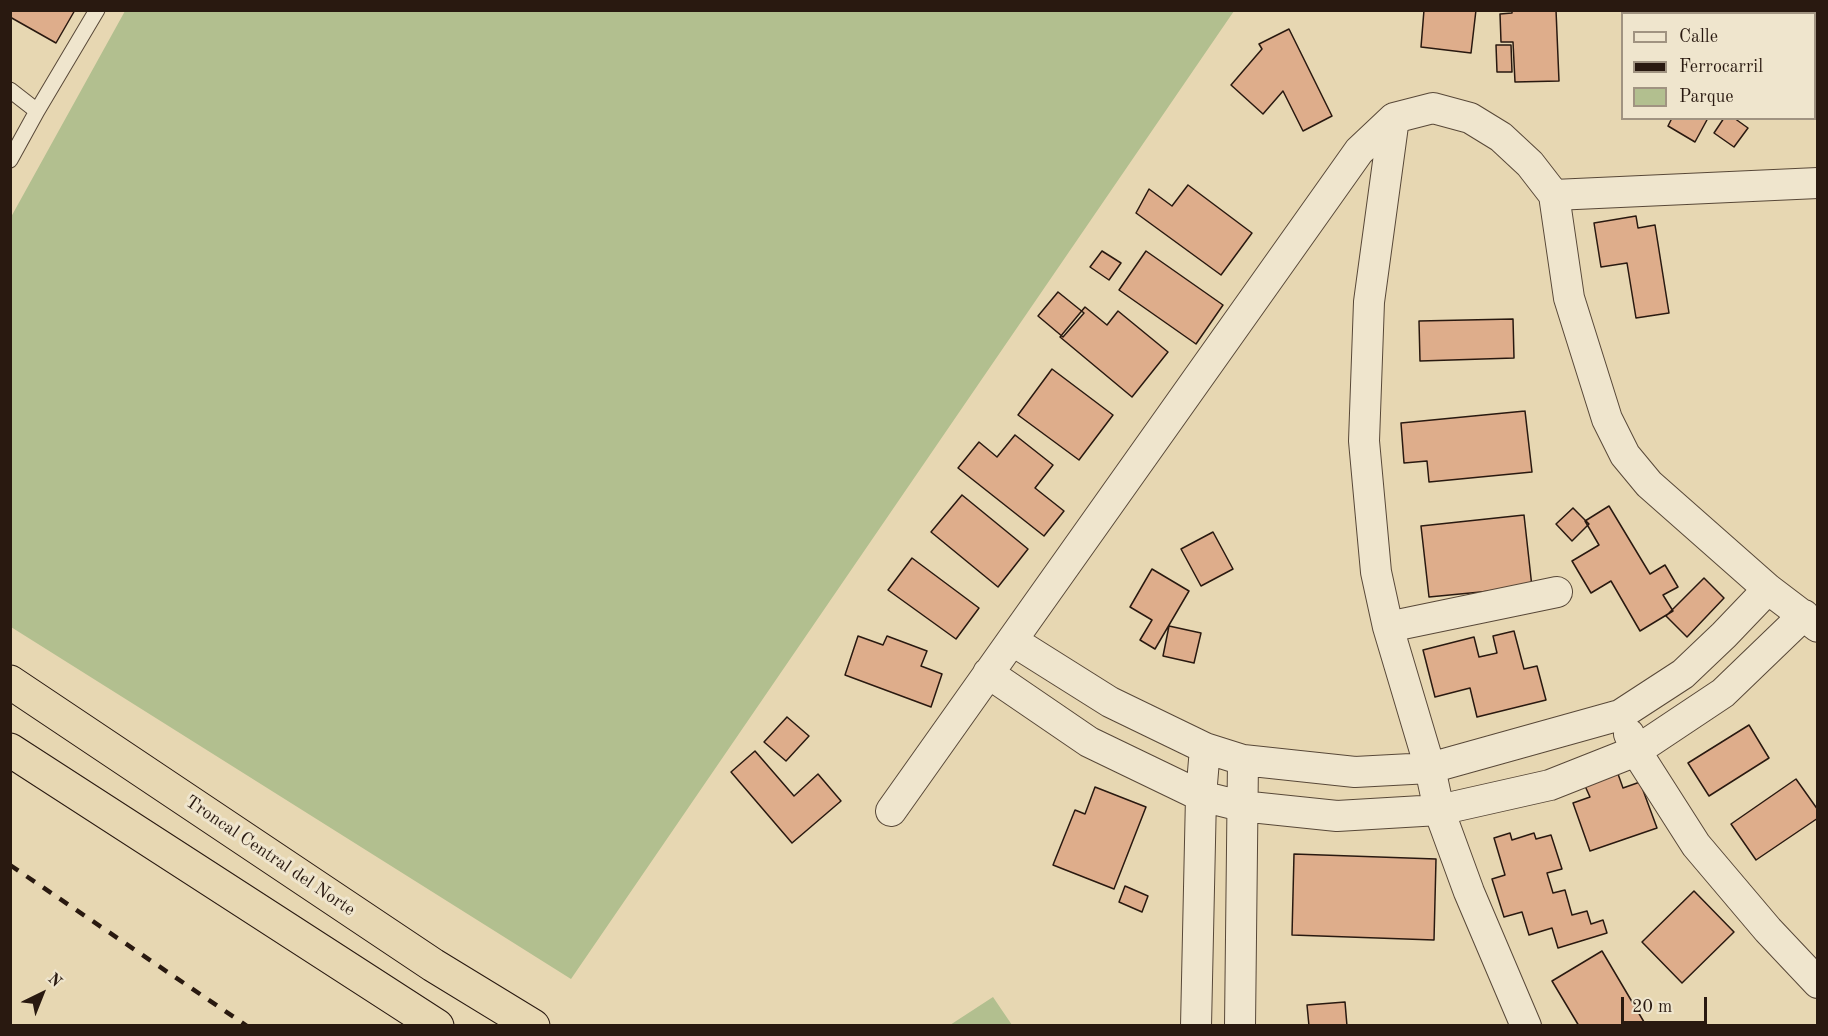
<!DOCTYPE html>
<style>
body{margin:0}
#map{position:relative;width:1828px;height:1036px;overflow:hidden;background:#e7d7b2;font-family:"Old Standard TT",serif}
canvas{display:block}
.frame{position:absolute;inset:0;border:12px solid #291910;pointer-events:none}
.legend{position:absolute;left:1621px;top:12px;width:195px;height:108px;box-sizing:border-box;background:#efe5cd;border:2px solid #a09381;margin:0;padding:8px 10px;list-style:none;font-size:18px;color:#291910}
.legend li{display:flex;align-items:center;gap:12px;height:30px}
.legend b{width:30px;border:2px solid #a09381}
.north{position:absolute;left:12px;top:964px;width:60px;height:60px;-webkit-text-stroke:4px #efe5cd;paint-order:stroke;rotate:43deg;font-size:16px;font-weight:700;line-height:24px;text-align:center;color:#291910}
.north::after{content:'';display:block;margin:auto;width:21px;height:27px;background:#291910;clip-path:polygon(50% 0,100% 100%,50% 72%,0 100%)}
.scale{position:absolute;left:1621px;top:997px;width:86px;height:27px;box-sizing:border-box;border:3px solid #291910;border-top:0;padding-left:8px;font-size:18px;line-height:21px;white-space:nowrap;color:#291910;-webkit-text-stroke:4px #efe5cd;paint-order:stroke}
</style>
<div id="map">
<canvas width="1828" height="1036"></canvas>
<div class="frame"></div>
<ul class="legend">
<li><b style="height:8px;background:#efe5cd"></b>Calle</li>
<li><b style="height:8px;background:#291910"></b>Ferrocarril</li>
<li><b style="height:16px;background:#b2bf8f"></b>Parque</li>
</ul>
<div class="north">N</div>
<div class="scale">20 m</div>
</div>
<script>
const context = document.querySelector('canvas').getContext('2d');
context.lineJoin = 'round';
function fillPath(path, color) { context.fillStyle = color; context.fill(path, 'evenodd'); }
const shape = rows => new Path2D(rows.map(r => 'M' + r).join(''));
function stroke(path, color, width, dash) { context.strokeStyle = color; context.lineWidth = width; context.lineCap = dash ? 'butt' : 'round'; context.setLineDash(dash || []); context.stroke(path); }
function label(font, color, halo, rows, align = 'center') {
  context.font = font + ' "Old Standard TT",serif'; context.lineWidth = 6; context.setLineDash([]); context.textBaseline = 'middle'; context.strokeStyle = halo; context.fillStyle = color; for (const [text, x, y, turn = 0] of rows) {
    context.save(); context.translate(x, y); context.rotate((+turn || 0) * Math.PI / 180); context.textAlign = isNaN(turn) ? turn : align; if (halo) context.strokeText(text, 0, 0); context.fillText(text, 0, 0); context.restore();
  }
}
fillPath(shape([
 [125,11,125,10,1234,11,571,979,11,627,11,217],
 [993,997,1012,1025,950,1025]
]), '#b2bf8f');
const building = shape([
 [10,10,75,10,56,43,10,17,10,10],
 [1424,10,1476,10,1471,53,1421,47,1424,10],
 [1512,10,1556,10,1559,81,1515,82,1513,42,1501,42,1500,14,1512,13,1512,10],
 [1289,29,1332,116,1303,131,1283,91,1263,114,1231,85,1262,49,1259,44,1289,29],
 [1496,45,1511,45,1512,72,1497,72,1496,45],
 [1672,118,1708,118,1695,142,1668,126,1672,118],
 [1724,118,1734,118,1748,128,1734,147,1714,133,1724,118],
 [1188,185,1252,233,1221,275,1136,213,1149,189,1172,206,1188,185],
 [1636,216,1638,228,1655,225,1669,313,1636,318,1627,263,1601,267,1594,223,1636,216],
 [1102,251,1121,263,1109,280,1090,267,1102,251],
 [1146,251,1223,305,1196,344,1119,290,1146,251],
 [1058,292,1084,313,1063,337,1038,316,1058,292],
 [1085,307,1107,325,1118,311,1168,352,1132,397,1060,337,1085,307],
 [1513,319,1514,358,1420,361,1419,321,1513,319],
 [1052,369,1113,415,1079,460,1018,415,1052,369],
 [1525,411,1532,472,1429,482,1427,461,1404,463,1401,423,1525,411],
 [1015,435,1053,465,1035,488,1064,511,1044,536,958,468,979,442,997,457,1015,435],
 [962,495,1028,549,998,587,931,532,962,495],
 [1609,506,1650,574,1665,565,1678,587,1663,595,1673,611,1640,631,1611,581,1591,593,1572,561,1599,545,1585,521,1609,506],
 [1573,508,1589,524,1572,541,1556,524,1573,508],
 [1524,515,1532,587,1429,597,1421,526,1524,515],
 [1213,532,1233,569,1201,586,1181,549,1213,532],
 [912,558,979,608,956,639,888,590,912,558],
 [1152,569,1189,591,1155,649,1140,640,1152,620,1130,607,1152,569],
 [1704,578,1724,598,1687,637,1666,616,1704,578],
 [1169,626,1201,633,1194,663,1163,656,1169,626],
 [1514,631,1524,669,1537,666,1546,700,1477,717,1470,688,1435,697,1423,650,1474,637,1479,657,1497,653,1493,636,1514,631],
 [858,636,883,645,887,636,927,651,921,666,942,674,931,707,845,675,858,636],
 [787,717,809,736,786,761,764,742,787,717],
 [1749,725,1769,758,1709,796,1688,763,1749,725],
 [755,751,794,796,818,774,841,801,792,843,731,772,755,751],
 [1618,774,1623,788,1640,782,1657,828,1590,851,1573,803,1590,797,1585,786,1618,774],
 [1796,779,1818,810,1818,818,1756,860,1731,824,1796,779],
 [1095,787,1146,807,1114,889,1053,865,1075,810,1085,814,1095,787],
 [1510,833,1512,840,1534,833,1536,839,1551,835,1562,869,1547,873,1553,893,1565,890,1572,915,1587,911,1591,924,1603,920,1607,933,1558,948,1552,928,1529,935,1522,912,1504,917,1492,879,1505,875,1494,838,1510,833],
 [1294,854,1436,859,1434,940,1292,935,1294,854],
 [1125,886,1148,896,1142,912,1119,902,1125,886],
 [1694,891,1734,932,1682,983,1642,942,1694,891],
 [1602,951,1644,1022,1638,1026,1579,1026,1552,981,1602,951],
 [1345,1002,1347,1026,1309,1026,1307,1005,1345,1002]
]);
fillPath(building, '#dead8b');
stroke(building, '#291910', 1.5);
const lane = shape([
 [10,90,37,111,10,160],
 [37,111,97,10]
]);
const street = shape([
 [1394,118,1369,302,1364,441,1376,572,1388,627,1430,768,1439,810,1469,892,1526,1026],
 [1554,195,1569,298,1607,419,1625,455,1649,484,1768,589,1818,627],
 [1388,627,1557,592],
 [1013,641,1110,702,1205,748,1243,760,1355,772,1430,768,1620,715,1683,674,1724,635,1768,589],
 [988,673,1089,742,1201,796,1241,806,1337,816,1439,810,1550,785,1636,751,1723,693,1804,615],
 [1629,734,1636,751,1696,845,1768,930,1818,983],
 [891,811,1359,151,1394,118,1433,108,1470,118,1501,137,1530,164,1554,195,1818,183],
 [1196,1026,1201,796,1205,748],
 [1240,1026,1243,760]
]);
const highway = shape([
 [10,682,433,965,533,1026],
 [10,750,437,1026]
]);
stroke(lane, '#584838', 17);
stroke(street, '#584838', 32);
stroke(highway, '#291910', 35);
stroke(lane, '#efe5cd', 15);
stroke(street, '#efe5cd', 30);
stroke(highway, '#e7d7b2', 33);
stroke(shape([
 [10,865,247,1026]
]), '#291910', 4.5, [10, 10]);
label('18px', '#291910', '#efe5cd', [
 ["Troncal Central del Norte",270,856,34]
]);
</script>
